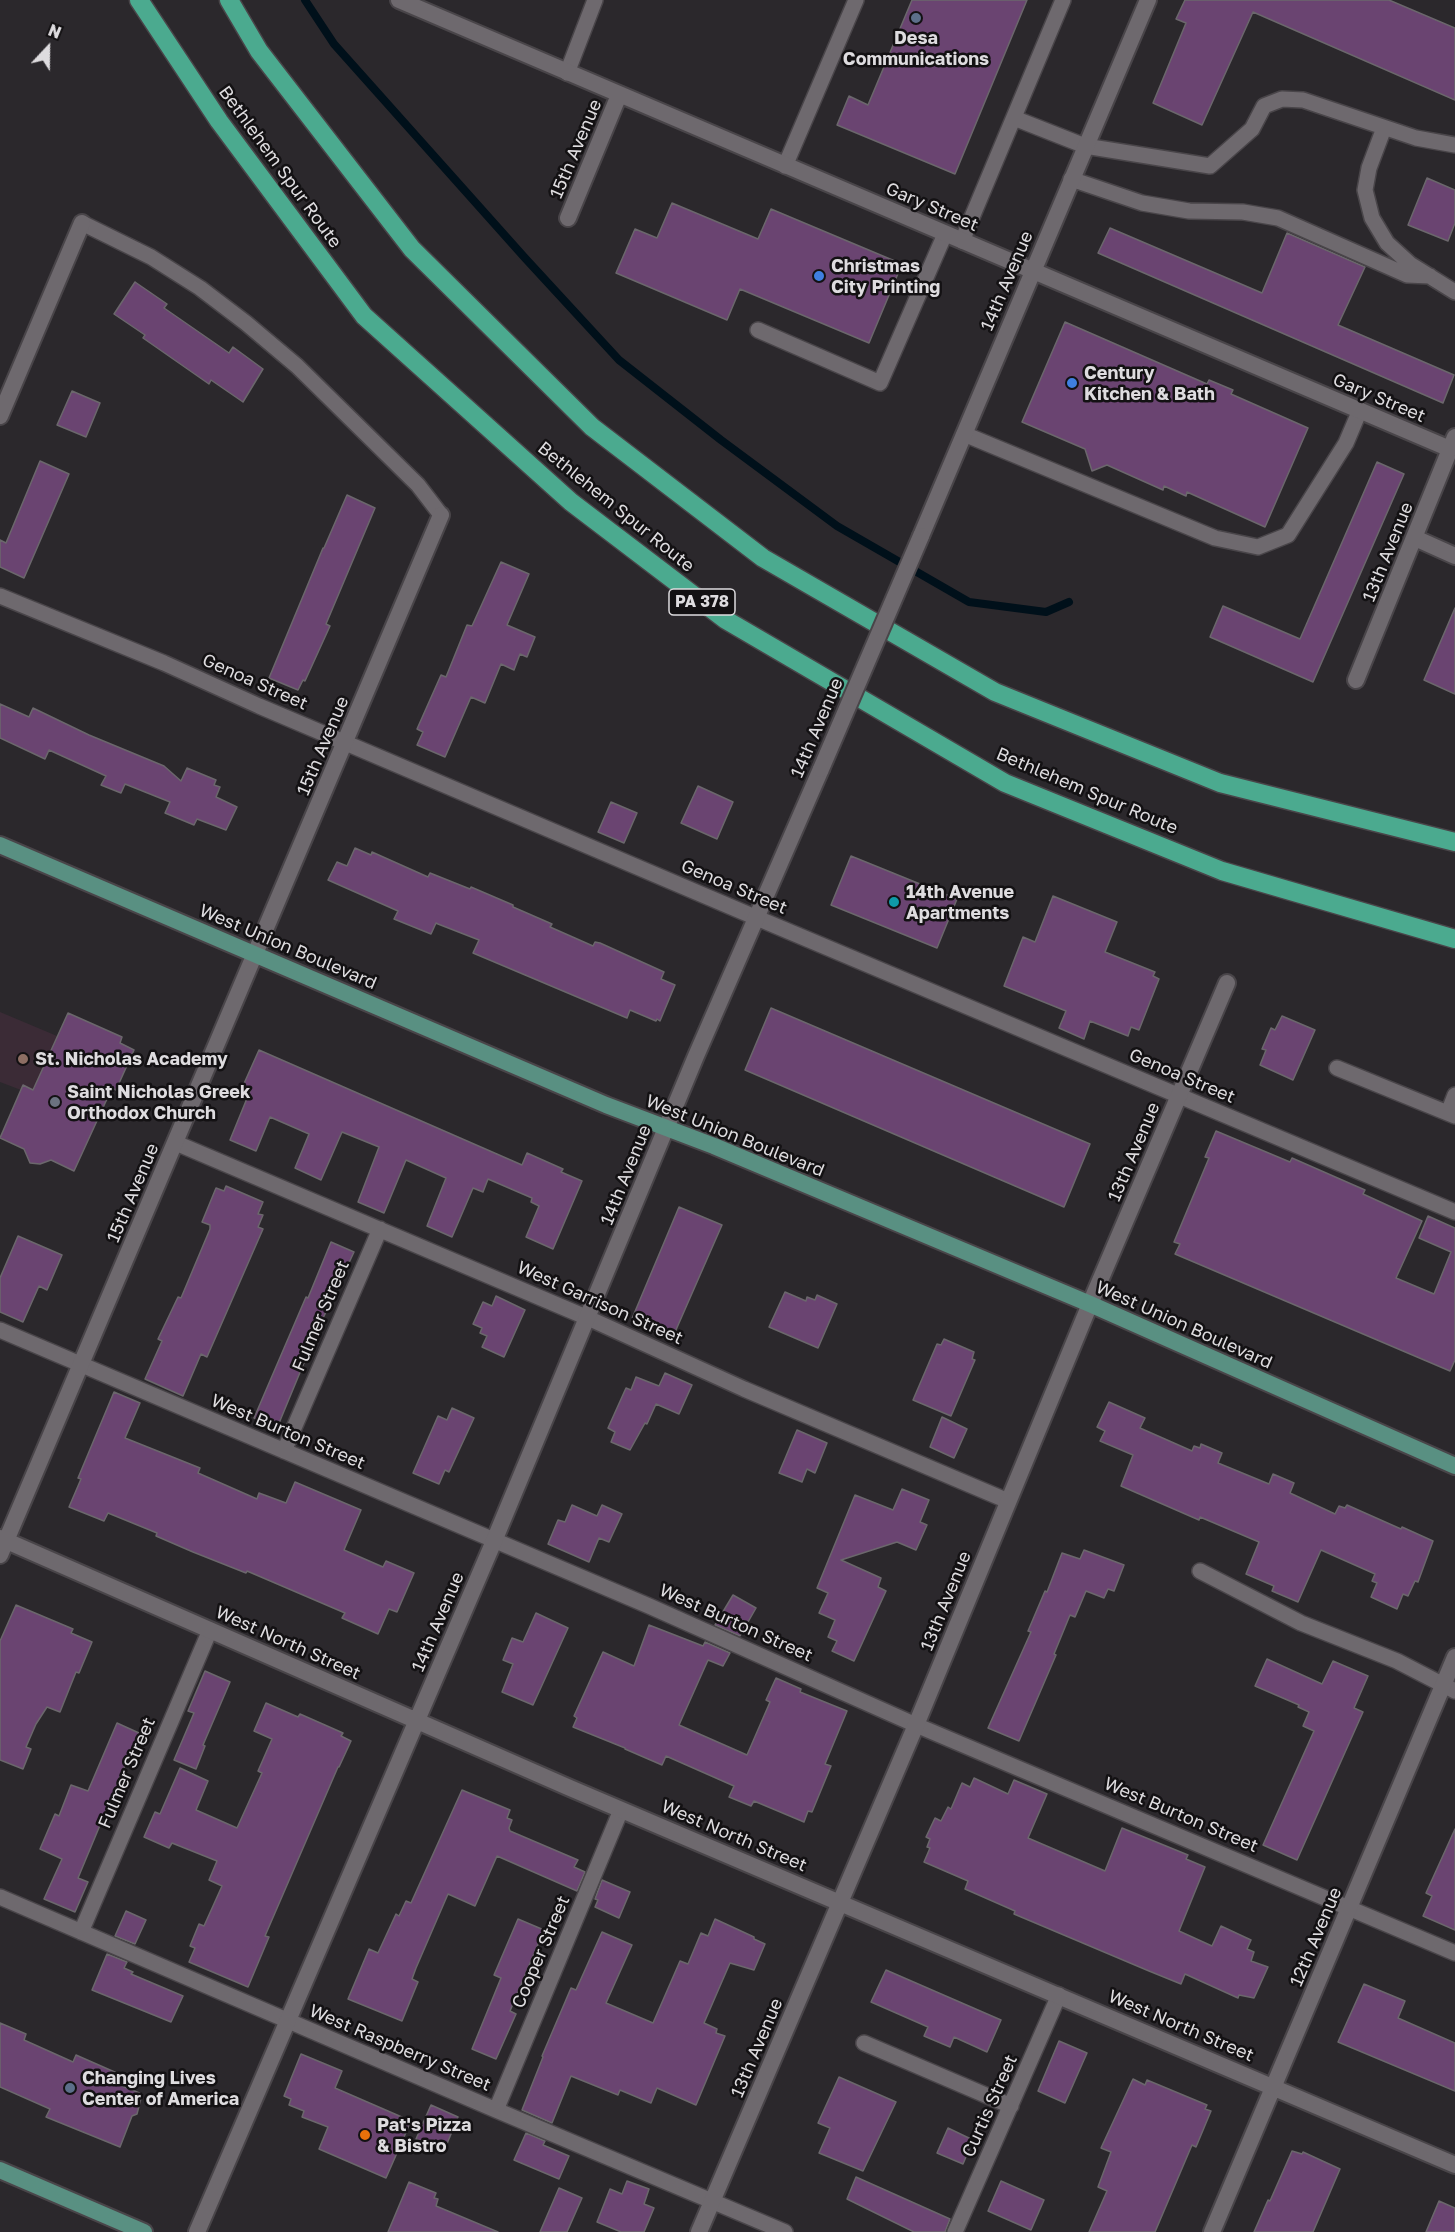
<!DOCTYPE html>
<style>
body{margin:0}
#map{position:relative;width:1455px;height:2232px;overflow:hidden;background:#2b282c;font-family:"Golos Text",sans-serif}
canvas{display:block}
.north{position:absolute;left:18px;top:18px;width:60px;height:60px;-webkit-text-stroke:4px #131113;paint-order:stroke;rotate:22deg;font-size:16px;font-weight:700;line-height:24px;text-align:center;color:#dedcdf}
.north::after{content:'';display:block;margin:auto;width:21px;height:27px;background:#dedcdf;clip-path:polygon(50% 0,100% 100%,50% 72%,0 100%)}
</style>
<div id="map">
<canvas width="1455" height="2232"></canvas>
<div class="north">N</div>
</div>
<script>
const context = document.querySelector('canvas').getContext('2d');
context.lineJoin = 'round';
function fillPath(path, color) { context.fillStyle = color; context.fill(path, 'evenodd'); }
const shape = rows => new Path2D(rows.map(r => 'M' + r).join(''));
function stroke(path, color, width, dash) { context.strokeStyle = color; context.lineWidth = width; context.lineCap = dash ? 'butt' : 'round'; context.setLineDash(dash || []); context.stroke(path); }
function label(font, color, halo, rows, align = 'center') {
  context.font = font + ' "Golos Text",sans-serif'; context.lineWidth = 5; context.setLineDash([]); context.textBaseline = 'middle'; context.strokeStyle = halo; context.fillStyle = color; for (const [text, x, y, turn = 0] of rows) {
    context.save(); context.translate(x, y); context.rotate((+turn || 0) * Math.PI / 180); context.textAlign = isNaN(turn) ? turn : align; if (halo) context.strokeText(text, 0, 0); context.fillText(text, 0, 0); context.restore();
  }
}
fillPath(shape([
 [0,1012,57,1036,33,1090,23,1085,21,1090,0,1082]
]), '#3b2b36');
stroke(shape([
 [305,0,334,44,525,258,619,360,721,440,837,526,969,602,1046,612,1069,602]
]), '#00101a', 8);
const building = shape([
 [912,0,1027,0,955,174,837,125,849,96,868,105,912,0],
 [1185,0,1389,0,1455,28,1455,100,1253,12,1202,125,1153,103,1186,23,1176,19,1185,0],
 [1427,178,1455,190,1455,223,1448,241,1408,225,1427,178],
 [672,203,758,239,771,209,902,264,869,343,740,289,727,320,616,273,635,229,657,238,672,203],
 [1110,228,1262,293,1287,233,1365,267,1338,325,1454,375,1443,403,1098,253,1110,228],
 [135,282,167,304,164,308,229,353,233,347,263,369,243,402,211,380,209,384,143,338,145,335,114,314,135,282],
 [1065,322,1207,384,1209,380,1233,390,1231,394,1308,428,1265,527,1187,492,1186,496,1164,486,1163,490,1107,465,1092,471,1085,449,1022,422,1065,322],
 [72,391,100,403,86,437,57,425,72,391],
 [40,461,69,474,24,578,0,567,0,540,6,543,40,461],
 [1377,462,1404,474,1313,682,1210,637,1223,606,1300,639,1377,462],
 [347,495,375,508,326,624,330,626,305,681,303,680,298,690,269,678,323,548,324,548,347,495],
 [501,562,529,574,507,625,535,637,527,657,520,654,514,670,501,664,485,703,471,697,445,757,417,745,423,732,417,729,441,675,446,677,467,625,472,626,501,562],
 [1455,608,1455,694,1424,680,1455,608],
 [0,704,29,717,33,708,89,735,164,766,181,781,187,768,216,780,214,785,220,787,216,797,237,807,226,830,197,819,194,825,165,813,170,802,125,784,121,793,101,785,106,776,49,750,45,759,0,738,0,704],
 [698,786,733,802,717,839,681,823,698,786],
 [611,802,637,813,624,843,598,832,611,802],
 [355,848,371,855,372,852,428,877,430,873,470,889,471,887,513,905,513,907,552,924,550,927,593,946,595,942,600,943,664,972,661,979,675,985,660,1021,657,1019,656,1021,630,1010,627,1018,473,953,479,940,438,924,436,923,431,934,394,919,398,911,328,880,337,862,347,866,355,848],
 [851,856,957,899,937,948,831,905,851,856],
 [1053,896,1117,922,1105,952,1155,972,1153,976,1159,979,1139,1030,1131,1027,1128,1036,1090,1021,1084,1039,1059,1028,1066,1011,1004,986,1023,937,1035,942,1053,896],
 [771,1008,1090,1144,1064,1207,745,1070,771,1008],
 [68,1013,122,1037,120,1043,134,1050,116,1090,112,1088,74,1171,51,1160,40,1164,30,1163,24,1149,0,1138,23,1085,33,1090,68,1013],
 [1282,1016,1315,1030,1293,1080,1260,1065,1266,1050,1262,1049,1271,1028,1275,1030,1282,1016],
 [259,1050,522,1165,527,1153,563,1169,561,1172,582,1181,553,1249,526,1237,539,1206,531,1202,532,1198,488,1179,483,1192,473,1188,452,1237,427,1226,446,1178,406,1160,384,1213,358,1202,379,1147,342,1132,321,1180,295,1168,309,1134,270,1117,256,1151,230,1140,250,1091,242,1088,259,1050],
 [1216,1131,1290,1162,1292,1158,1365,1190,1363,1194,1422,1221,1396,1278,1434,1294,1451,1252,1419,1238,1428,1216,1455,1228,1455,1360,1450,1371,1175,1254,1180,1244,1174,1242,1209,1158,1205,1157,1216,1131],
 [226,1186,263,1202,258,1214,263,1215,258,1227,263,1229,207,1357,201,1354,183,1396,145,1379,162,1341,158,1339,178,1297,181,1298,210,1229,210,1225,202,1222,216,1188,224,1191,226,1186],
 [679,1207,722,1225,672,1339,631,1321,679,1207],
 [18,1236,62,1255,47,1290,39,1286,23,1322,0,1312,0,1278,18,1236],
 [331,1242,354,1252,318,1329,277,1428,254,1418,306,1297,308,1298,331,1242],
 [785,1292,806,1301,807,1297,815,1300,817,1295,837,1304,818,1348,769,1327,785,1292],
 [496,1296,525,1310,504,1357,482,1347,487,1336,480,1333,482,1328,473,1324,483,1302,492,1306,496,1296],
 [944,1339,974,1352,972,1359,975,1360,951,1416,913,1400,937,1344,941,1345,944,1339],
 [665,1373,692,1385,679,1414,656,1404,647,1424,645,1423,630,1450,611,1442,615,1432,608,1428,626,1388,631,1390,636,1377,659,1386,665,1373],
 [114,1392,140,1403,125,1438,200,1468,198,1473,257,1499,259,1493,286,1503,295,1482,361,1510,344,1550,383,1567,386,1561,414,1573,397,1612,389,1609,378,1634,342,1618,345,1613,247,1571,246,1573,193,1552,156,1536,157,1533,108,1513,104,1521,69,1507,81,1479,78,1478,114,1392],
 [1109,1402,1145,1418,1140,1428,1192,1451,1194,1446,1200,1448,1201,1444,1222,1453,1218,1463,1269,1484,1273,1474,1294,1483,1290,1493,1335,1514,1339,1506,1345,1508,1347,1505,1401,1529,1402,1527,1433,1541,1418,1582,1415,1581,1408,1596,1403,1594,1397,1609,1371,1597,1377,1583,1372,1581,1375,1574,1321,1550,1298,1602,1272,1591,1274,1586,1246,1574,1259,1542,1200,1517,1199,1520,1121,1486,1133,1455,1100,1441,1105,1431,1097,1427,1109,1402],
 [452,1408,474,1418,449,1472,445,1470,439,1484,413,1473,438,1416,447,1420,452,1408],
 [942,1417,967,1429,954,1458,930,1447,942,1417],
 [797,1430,827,1443,815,1473,807,1469,802,1482,779,1473,797,1430],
 [902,1489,929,1500,920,1522,927,1525,916,1550,897,1542,841,1560,881,1578,878,1587,886,1591,854,1661,832,1651,837,1641,828,1637,835,1620,819,1613,828,1593,817,1588,855,1495,893,1510,902,1489],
 [572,1505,597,1516,602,1505,622,1514,609,1542,599,1538,589,1562,548,1544,558,1520,565,1522,572,1505],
 [1084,1550,1124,1565,1114,1591,1108,1589,1104,1598,1086,1591,1075,1617,1070,1615,1054,1654,1056,1655,1019,1741,988,1728,1031,1632,1028,1631,1045,1591,1047,1592,1062,1553,1080,1559,1084,1550],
 [733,1595,756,1608,740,1636,715,1625,733,1595],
 [16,1605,73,1629,71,1633,92,1642,79,1673,76,1672,60,1712,47,1707,36,1724,26,1747,31,1749,23,1769,0,1760,0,1641,16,1605],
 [536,1613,568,1628,533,1705,502,1692,513,1664,503,1660,512,1638,523,1642,536,1613],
 [649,1625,703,1646,705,1642,730,1653,723,1666,708,1660,679,1725,747,1755,770,1702,766,1700,776,1678,801,1689,800,1692,847,1711,825,1764,831,1766,812,1812,808,1811,804,1822,754,1801,751,1806,729,1797,734,1786,666,1756,662,1765,625,1749,625,1748,573,1727,577,1718,574,1716,603,1652,634,1666,649,1625],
 [1267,1659,1322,1684,1333,1661,1368,1676,1354,1708,1363,1712,1297,1860,1263,1845,1314,1731,1303,1726,1309,1712,1298,1707,1299,1705,1255,1686,1267,1659],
 [205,1671,230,1682,203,1745,205,1746,196,1769,174,1760,194,1713,188,1711,205,1671],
 [266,1703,298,1717,300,1714,343,1733,341,1736,351,1741,339,1767,338,1767,265,1936,269,1937,248,1987,189,1962,195,1948,190,1946,199,1924,204,1926,222,1886,209,1880,217,1861,172,1843,169,1848,144,1837,155,1812,160,1814,180,1768,208,1781,196,1810,237,1828,262,1773,258,1771,272,1739,254,1731,266,1703],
 [117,1723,139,1733,117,1784,124,1786,116,1808,108,1806,78,1878,88,1882,75,1912,44,1899,62,1859,40,1849,55,1814,59,1816,71,1785,88,1791,117,1723],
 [974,1778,1008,1794,1014,1780,1047,1794,1028,1838,1105,1871,1122,1828,1188,1855,1186,1859,1205,1867,1179,1931,1212,1946,1221,1926,1251,1940,1247,1949,1254,1952,1251,1961,1268,1967,1254,1998,1239,1995,1238,1998,1185,1974,1181,1984,1149,1971,1014,1914,1015,1911,965,1889,968,1881,924,1862,930,1848,927,1847,930,1839,926,1837,935,1818,941,1821,948,1807,951,1809,962,1783,970,1787,974,1778],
 [462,1790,510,1810,507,1818,512,1820,509,1828,510,1831,578,1860,574,1867,585,1872,577,1891,497,1856,475,1906,448,1894,416,1968,412,1979,418,1982,402,2021,348,1999,369,1949,378,1953,396,1914,399,1916,406,1901,411,1903,462,1790],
 [1455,1829,1455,1930,1423,1916,1432,1896,1426,1893,1455,1829],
 [602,1880,630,1892,619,1918,595,1907,598,1900,595,1899,602,1880],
 [126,1911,146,1920,135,1944,115,1936,126,1911],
 [518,1919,544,1930,510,2011,516,2014,496,2059,472,2049,501,1978,494,1975,518,1919],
 [715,1919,754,1937,754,1939,765,1944,754,1970,730,1963,704,2023,717,2029,716,2033,725,2036,696,2105,657,2088,651,2103,620,2090,618,2095,571,2076,552,2123,522,2110,543,2057,542,2056,571,1988,576,1990,602,1932,632,1945,606,2003,653,2023,680,1961,688,1964,701,1933,708,1936,715,1919],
 [107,1954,127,1962,124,1968,133,1972,131,1974,183,1996,171,2022,92,1990,107,1954],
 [886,1970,1001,2020,987,2052,954,2037,950,2047,924,2036,928,2027,871,2002,886,1970],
 [1364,1984,1405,2001,1398,2018,1455,2043,1455,2091,1338,2042,1364,1984],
 [0,2023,26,2034,24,2040,73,2062,76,2055,126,2077,122,2086,142,2094,137,2114,132,2116,120,2147,46,2117,50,2109,0,2087,0,2023],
 [1059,2041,1087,2053,1065,2103,1038,2091,1059,2041],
 [301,2054,342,2071,335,2088,411,2121,386,2178,319,2149,328,2127,302,2117,304,2111,289,2105,291,2099,284,2096,301,2054],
 [839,2077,896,2102,863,2171,819,2153,830,2128,818,2123,839,2077],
 [1133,2079,1145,2085,1147,2080,1207,2105,1205,2109,1211,2111,1196,2147,1192,2145,1155,2232,1089,2232,1107,2191,1098,2187,1111,2152,1101,2148,1133,2079],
 [431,2105,458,2117,444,2151,416,2139,431,2105],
 [948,2128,973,2140,963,2164,937,2153,948,2128],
 [526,2133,545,2141,543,2145,569,2156,559,2179,514,2160,526,2133],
 [1292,2151,1302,2154,1303,2152,1340,2169,1313,2232,1254,2232,1268,2200,1270,2201,1292,2151],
 [856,2177,950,2219,945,2232,914,2232,847,2199,856,2177],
 [627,2181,649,2189,644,2204,654,2208,644,2232,621,2232,597,2222,610,2189,622,2194,627,2181],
 [1001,2181,1044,2200,1031,2230,988,2211,1001,2181],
 [409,2182,436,2193,434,2198,438,2199,436,2206,498,2232,388,2232,409,2182],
 [559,2188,582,2198,567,2232,540,2232,559,2188],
 [1439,2201,1455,2208,1455,2232,1426,2232,1439,2201]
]);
fillPath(building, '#6a4471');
stroke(building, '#6b676c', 1.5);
const service = shape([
 [567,73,595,0],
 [1014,118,1085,146,1210,166,1252,129,1264,106,1282,99,1303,100,1416,138,1455,145],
 [1384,128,1369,168,1365,190,1372,218,1387,243,1410,264,1455,292],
 [785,166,856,0],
 [1071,179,1142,203,1189,211,1243,212,1278,218,1407,275,1430,276],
 [82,223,151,257,200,288,246,323,297,366,356,424,418,485,441,515],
 [962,241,1063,0],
 [758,330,880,383,945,234],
 [964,434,1215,538,1258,547,1288,535,1346,443,1360,410],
 [0,596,164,663,259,706,757,918,1455,1212],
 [1337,1068,1455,1116],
 [1448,1113,1455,1095],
 [176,1143,588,1318,744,1389,1008,1501],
 [0,1330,649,1606,916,1725,1455,1953],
 [284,1451,380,1229],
 [1200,1571,1301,1623,1397,1661,1455,1691],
 [0,1897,496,2110,785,2232],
 [81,1932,210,1630],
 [864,2043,1011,2106],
 [496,2110,621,1810],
 [955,2232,1059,1995]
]);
const minor = shape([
 [399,0,1450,449],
 [568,218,619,95],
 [0,416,82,223],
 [921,536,1148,0],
 [1415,538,1455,556],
 [1356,680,1455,437],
 [0,1538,570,1788,1455,2165],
 [0,1555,441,515],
 [197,2232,494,1541,696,1056,821,769],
 [699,2232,916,1725,1090,1304,1227,983],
 [1212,2232,1455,1657]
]);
const primary = shape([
 [0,845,606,1105,714,1146,1090,1304,1455,1466],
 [0,2170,144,2232]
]);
const motorway = shape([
 [139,0,219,121,364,316,571,502,726,620,1005,783,1222,871,1455,939],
 [229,0,259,51,412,249,592,427,763,558,995,692,1220,783,1455,842]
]);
stroke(service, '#494549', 18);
stroke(minor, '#494549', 20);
stroke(primary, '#494549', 20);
stroke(motorway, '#494549', 21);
stroke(service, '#6e696e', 15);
stroke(minor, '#6e696e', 16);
stroke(primary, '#599082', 16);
stroke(motorway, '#4baa8f', 18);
const minorBridge = shape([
 [821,769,921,536]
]);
stroke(minorBridge, '#494549', 20, []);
stroke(minorBridge, '#6e696e', 16);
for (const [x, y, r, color] of [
 [916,18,6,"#5c6f8a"],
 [819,276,6,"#3f7fe0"],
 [1072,383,6,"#3f7fe0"],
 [894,902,6,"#0f9aa8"],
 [23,1059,6,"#8d6e63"],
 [55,1102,6,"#6b7280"],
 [70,2088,6,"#5c6f8a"],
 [365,2135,6,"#e8710a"]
]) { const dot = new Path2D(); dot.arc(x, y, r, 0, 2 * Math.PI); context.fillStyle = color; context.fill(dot); stroke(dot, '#131113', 2); }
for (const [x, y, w] of [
 [702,602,66]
]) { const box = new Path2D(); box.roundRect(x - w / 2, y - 13, w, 26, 4.5); context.fillStyle = '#131113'; context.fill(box); stroke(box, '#dedcdf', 1.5); }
label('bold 16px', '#dedcdf', null, [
 ["PA 378",702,602]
]);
label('bold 18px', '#dedcdf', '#131113', [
 ["Desa",916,38,"center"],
 ["Communications",916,59,"center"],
 ["Christmas",831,266],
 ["City Printing",831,287],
 ["Century",1084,373],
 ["Kitchen & Bath",1084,394],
 ["14th Avenue",906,892],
 ["Apartments",906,913],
 ["St. Nicholas Academy",35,1059],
 ["Saint Nicholas Greek",67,1092],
 ["Orthodox Church",67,1113],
 ["Changing Lives",82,2078],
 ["Center of America",82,2099],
 ["Pat's Pizza",377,2125],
 ["& Bistro",377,2146]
], 'left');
label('18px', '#dedcdf', '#131113', [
 ["15th Avenue",576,149,-67],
 ["Bethlehem Spur Route",280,167,54],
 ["Gary Street",932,207,23],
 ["14th Avenue",1007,281,-67],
 ["Gary Street",1379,398,23],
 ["Bethlehem Spur Route",616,507,39],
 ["13th Avenue",1388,552,-68],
 ["Genoa Street",255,682,24],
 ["14th Avenue",817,728,-67],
 ["15th Avenue",323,746,-67],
 ["Bethlehem Spur Route",1087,791,23],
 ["Genoa Street",734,887,23],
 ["West Union Boulevard",288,947,23],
 ["Genoa Street",1182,1076,23],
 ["West Union Boulevard",735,1136,22],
 ["13th Avenue",1134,1152,-67],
 ["14th Avenue",626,1175,-68],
 ["15th Avenue",133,1193,-67],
 ["West Garrison Street",600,1303,24],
 ["Fulmer Street",321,1316,-67],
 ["West Union Boulevard",1184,1325,24],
 ["West Burton Street",288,1432,23],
 ["13th Avenue",946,1601,-68],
 ["14th Avenue",438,1622,-67],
 ["West Burton Street",736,1623,24],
 ["West North Street",288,1643,24],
 ["Fulmer Street",127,1773,-67],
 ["West Burton Street",1181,1815,23],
 ["West North Street",734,1836,23],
 ["12th Avenue",1316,1937,-67],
 ["Cooper Street",541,1952,-67],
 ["West North Street",1181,2026,23],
 ["West Raspberry Street",400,2048,23],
 ["13th Avenue",757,2048,-67],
 ["Curtis Street",990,2106,-66]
]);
</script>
